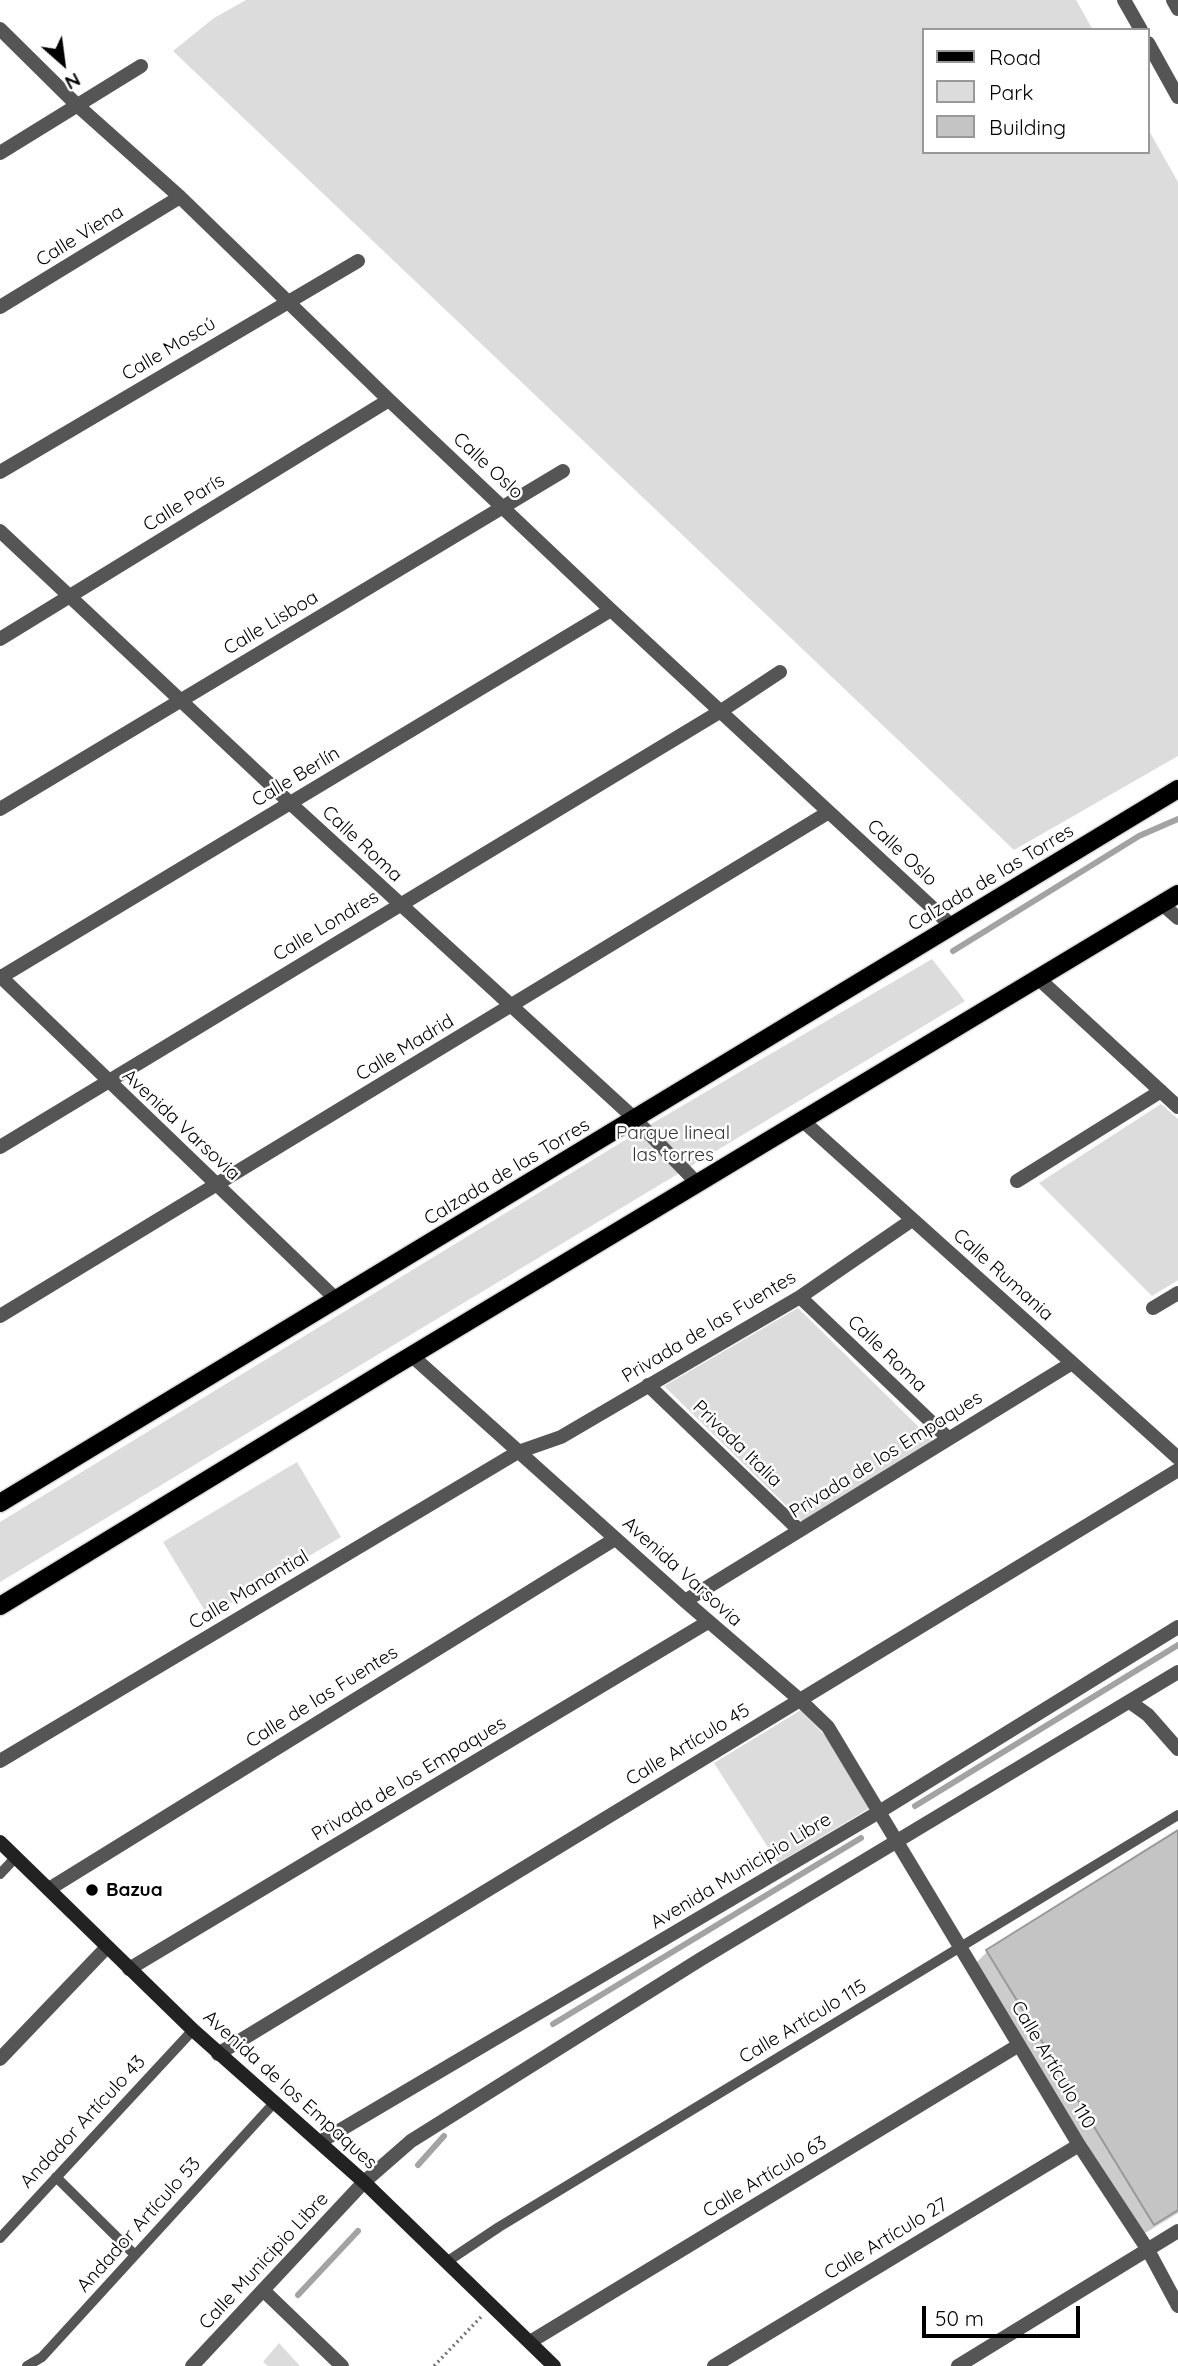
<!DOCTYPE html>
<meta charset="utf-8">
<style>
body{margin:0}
#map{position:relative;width:1178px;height:2366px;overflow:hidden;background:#fff;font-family:Quicksand,sans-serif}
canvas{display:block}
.legend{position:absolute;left:922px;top:28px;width:228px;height:126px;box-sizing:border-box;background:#fff;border:2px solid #999;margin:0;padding:9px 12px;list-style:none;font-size:21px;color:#000}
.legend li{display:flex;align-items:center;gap:14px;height:35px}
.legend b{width:35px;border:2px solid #999}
.north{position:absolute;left:28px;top:28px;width:70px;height:70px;-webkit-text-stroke:5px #fff;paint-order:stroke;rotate:152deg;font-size:19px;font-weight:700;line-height:28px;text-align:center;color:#000}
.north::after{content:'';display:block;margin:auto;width:24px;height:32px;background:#000;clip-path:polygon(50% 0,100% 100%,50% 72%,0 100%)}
.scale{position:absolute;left:922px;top:2306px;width:158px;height:32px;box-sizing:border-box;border:4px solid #000;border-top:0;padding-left:9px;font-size:21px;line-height:24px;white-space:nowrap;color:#000;-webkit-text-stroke:5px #fff;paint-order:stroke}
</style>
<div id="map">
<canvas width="1178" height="2366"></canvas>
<ul class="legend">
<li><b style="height:9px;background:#000"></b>Road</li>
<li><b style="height:19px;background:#dcdcdc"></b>Park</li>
<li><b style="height:19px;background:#c4c4c4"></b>Building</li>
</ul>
<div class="north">N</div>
<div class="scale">50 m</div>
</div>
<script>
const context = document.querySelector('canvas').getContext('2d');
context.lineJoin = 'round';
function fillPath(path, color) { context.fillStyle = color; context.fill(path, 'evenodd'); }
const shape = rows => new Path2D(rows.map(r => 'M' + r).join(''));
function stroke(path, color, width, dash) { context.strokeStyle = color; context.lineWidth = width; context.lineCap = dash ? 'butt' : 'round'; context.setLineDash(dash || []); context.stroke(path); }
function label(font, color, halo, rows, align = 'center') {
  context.font = font + ' Quicksand,sans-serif'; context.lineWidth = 5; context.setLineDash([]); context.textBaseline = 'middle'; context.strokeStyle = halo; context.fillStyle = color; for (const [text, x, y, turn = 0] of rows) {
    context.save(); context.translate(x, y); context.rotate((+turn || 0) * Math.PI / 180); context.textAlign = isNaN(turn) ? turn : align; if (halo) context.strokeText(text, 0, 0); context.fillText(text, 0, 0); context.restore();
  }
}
fillPath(shape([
 [246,0,1076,0,1093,30,924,30,924,152,1148,152,1148,129,1178,182,1178,756,1014,850,173,51,214,18],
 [932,959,965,1001,0,1582,0,1522,653,1123],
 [1161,1104,1178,1119,1178,1280,1152,1296,1039,1183],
 [798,1308,936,1444,804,1523,664,1386],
 [297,1462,341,1537,208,1616,163,1542],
 [801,1710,830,1741,870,1808,778,1863,714,1763],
 [279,2343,300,2366,268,2366,263,2362]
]), '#dcdcdc');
fillPath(shape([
 [1178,1832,1178,2213,1142,2235,976,1963,987,1952]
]), '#0003');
stroke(shape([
 [953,951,1139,836,1178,819],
 [915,1806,1178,1645],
 [553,2024,861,1838],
 [418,2165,444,2136],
 [298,2295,358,2231]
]), '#a3a3a3', 6);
const building = shape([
 [1178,1830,1178,2210,1154,2225,986,1950,1178,1830]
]);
fillPath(building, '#c4c4c4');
stroke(building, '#999', 2);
const primary = shape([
 [0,1503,1178,789],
 [0,1606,394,1366,1178,894]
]);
stroke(primary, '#dbdbdb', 21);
stroke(shape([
 [434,2366,481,2317]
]), '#777', 3.5, [2, 3.5]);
stroke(shape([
 [0,1874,16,1857],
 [56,2177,135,2255],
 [0,2238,193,2030],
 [448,2261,499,2227,1178,1815],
 [27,2366,42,2357,274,2103]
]), '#555', 10);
stroke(shape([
 [0,29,78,106,180,197,389,400,611,610,953,927],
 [0,153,141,66],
 [0,307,180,197],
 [0,472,358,261],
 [0,639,389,400],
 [0,809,563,471],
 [1162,904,1178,918],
 [0,976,337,1300],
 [1,977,611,610],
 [1039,979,1178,1107],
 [803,1121,1178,1458],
 [0,1147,721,711,780,672],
 [1017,1181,1161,1091],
 [800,1297,949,1439],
 [1153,1308,1178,1293],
 [0,1316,829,812],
 [411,1355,685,1601,800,1700,828,1727,1079,2145,1148,2250,1178,2306],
 [648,1385,799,1530],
 [685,1601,1072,1363],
 [1130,1702,1148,1715,1178,1749],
 [0,1761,518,1452,561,1437,800,1297,912,1220],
 [49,1889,615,1539],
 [129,1969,708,1622],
 [218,2054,1178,1470],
 [0,2059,107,1947],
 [320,2142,879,1812,1178,1627],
 [264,2291,342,2366],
 [530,2342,1019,2045],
 [192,2366,364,2182,411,2141,701,1959,1178,1672],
 [714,2366,1079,2145],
 [958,2366,1178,2231]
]), '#555', 14);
stroke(shape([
 [1124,0,1141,30],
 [1173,0,1178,9],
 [1148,43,1178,97],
 [0,531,290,803,635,1119,698,1184]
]), '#555', 14);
stroke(shape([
 [0,1842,193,2030,364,2182,554,2366]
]), '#222', 14);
stroke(primary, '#000', 18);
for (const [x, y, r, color] of [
 [92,1890,7,"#000"]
]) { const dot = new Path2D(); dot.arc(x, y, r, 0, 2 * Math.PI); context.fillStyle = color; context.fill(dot); stroke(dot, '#fff', 2.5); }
label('19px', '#000', '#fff', [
 ["Calle Viena",80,236,-32],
 ["Calle Moscú",169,349,-31],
 ["Calle Oslo",488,466,43],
 ["Calle París",184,503,-32],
 ["Calle Lisboa",271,623,-31],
 ["Calle Berlín",296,777,-31],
 ["Calle Roma",362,844,43],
 ["Calle Oslo",902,853,43],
 ["Calzada de las Torres",991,878,-31],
 ["Calle Londres",326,926,-31],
 ["Calle Madrid",405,1048,-31],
 ["Avenida Varsovia",181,1125,43],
 ["Calzada de las Torres",507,1172,-31],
 ["Calle Rumania",1003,1275,42],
 ["Privada de las Fuentes",709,1327,-31],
 ["Calle Roma",887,1354,44],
 ["Privada Italia",737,1444,44],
 ["Privada de los Empaques",886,1455,-32],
 ["Avenida Varsovia",682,1572,42],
 ["Calle Manantial",249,1590,-31],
 ["Calle de las Fuentes",322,1697,-32],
 ["Calle Artículo 45",688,1745,-31],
 ["Privada de los Empaques",409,1779,-31],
 ["Avenida Municipio Libre",741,1871,-31],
 ["Calle Artículo 115",803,2022,-31],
 ["Calle Artículo 110",1053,2065,59],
 ["Avenida de los Empaques",290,2090,42],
 ["Andador Artículo 43",83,2122,-47],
 ["Calle Artículo 63",765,2177,-31],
 ["Andador Artículo 53",139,2225,-48],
 ["Calle Artículo 27",886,2239,-31],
 ["Calle Municipio Libre",264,2261,-47]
]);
label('19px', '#333', '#fff', [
 ["Parque lineal",673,1133],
 ["las torres",673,1155]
]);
label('bold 19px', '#000', '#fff', [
 ["Bazua",106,1890]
], 'left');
</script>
